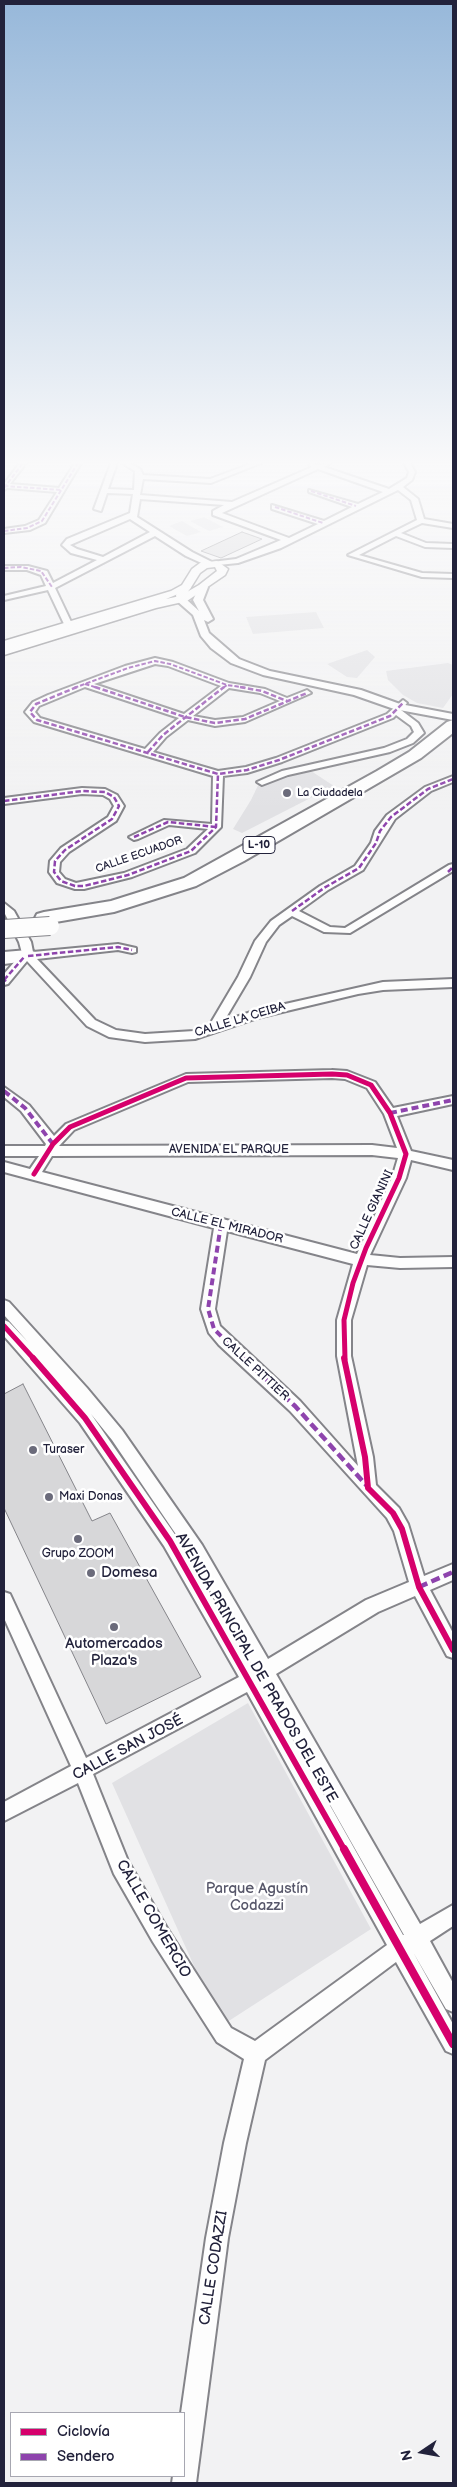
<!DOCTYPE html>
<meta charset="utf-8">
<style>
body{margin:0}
#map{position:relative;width:457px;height:2487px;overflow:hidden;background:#f2f2f3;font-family:"Balsamiq Sans",sans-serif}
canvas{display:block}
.frame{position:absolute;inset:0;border:5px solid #22223b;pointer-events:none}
.legend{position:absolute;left:10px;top:2412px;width:175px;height:65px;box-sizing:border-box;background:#fff;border:1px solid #a7a7b1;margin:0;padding:6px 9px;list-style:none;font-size:15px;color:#22223b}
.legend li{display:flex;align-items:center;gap:10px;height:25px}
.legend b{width:25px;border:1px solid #a7a7b1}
.north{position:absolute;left:397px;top:2427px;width:50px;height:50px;-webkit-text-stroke:4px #fff;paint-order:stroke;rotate:258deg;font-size:14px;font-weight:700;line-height:20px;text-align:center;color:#22223b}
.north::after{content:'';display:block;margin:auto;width:18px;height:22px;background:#22223b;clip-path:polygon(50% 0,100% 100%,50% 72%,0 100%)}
</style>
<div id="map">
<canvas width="457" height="2487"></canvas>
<div class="frame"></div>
<ul class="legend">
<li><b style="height:6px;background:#d6006c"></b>Ciclovía</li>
<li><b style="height:6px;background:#8e44ad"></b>Sendero</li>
</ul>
<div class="north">N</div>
</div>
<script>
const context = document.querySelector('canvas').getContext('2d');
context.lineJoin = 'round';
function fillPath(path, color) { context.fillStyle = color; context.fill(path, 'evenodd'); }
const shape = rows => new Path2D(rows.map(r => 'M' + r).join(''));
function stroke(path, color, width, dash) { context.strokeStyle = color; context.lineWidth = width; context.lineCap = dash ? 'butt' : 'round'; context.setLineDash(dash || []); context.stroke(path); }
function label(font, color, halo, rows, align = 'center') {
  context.font = font + ' "Balsamiq Sans",sans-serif'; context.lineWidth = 5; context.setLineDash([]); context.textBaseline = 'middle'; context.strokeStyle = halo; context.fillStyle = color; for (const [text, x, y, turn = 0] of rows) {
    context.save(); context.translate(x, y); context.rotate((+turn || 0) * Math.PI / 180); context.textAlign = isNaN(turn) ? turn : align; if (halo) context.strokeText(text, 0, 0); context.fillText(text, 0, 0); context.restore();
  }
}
fillPath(shape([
 [204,517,223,527,209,531,190,521],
 [182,521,201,532,187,536,169,526],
 [316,612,324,628,253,634,246,617],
 [367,650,375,657,357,678,347,677,327,664],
 [448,663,453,665,453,694,443,708,417,703,403,695,388,680,386,671],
 [305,767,334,786,242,833,233,829,251,800,260,781,274,773],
 [248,1703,371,1929,221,2026,112,1783]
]), '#e1e1e4');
const building = shape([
 [242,532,262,539,221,558,201,551,242,532],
 [23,1384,92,1521,110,1513,201,1677,106,1724,4,1508,4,1394,23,1384]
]);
fillPath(building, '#d7d7d9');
stroke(building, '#848489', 1);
const minor = shape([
 [20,463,26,463,10,484,59,488,75,463,81,463,45,523,30,530,4,533,4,529,25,526,39,520,57,492,7,488,4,490,4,484,20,463],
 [111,463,117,463,108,489,134,490,135,471,122,463,129,463,140,469,143,475,210,479,253,463,261,463,211,483,143,479,140,495,232,502,312,467,309,465,312,463,318,465,330,463,324,467,389,489,407,478,409,472,404,463,410,463,415,472,412,480,403,487,418,499,424,519,453,524,453,528,422,523,401,533,426,543,453,544,453,548,425,547,396,536,359,555,422,573,453,574,453,578,422,577,348,555,417,520,411,500,398,490,281,548,238,563,208,566,186,556,155,536,55,588,73,626,72,628,65,626,48,590,4,600,4,596,46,586,41,575,27,570,4,570,4,566,28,566,47,571,53,583,97,560,71,553,62,545,67,539,130,513,133,494,107,493,101,511,94,509,111,463],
 [318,469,383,492,358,504,309,490,309,492,352,507,324,521,272,505,272,509,318,524,289,538,222,513,318,469],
 [140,499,224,505,213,511,213,515,281,540,236,559,212,562,192,552,137,517,140,499],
 [130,519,150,532,103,557,77,549,70,545,130,519],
 [155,658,173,662,229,683,265,689,287,698,307,690,311,693,245,722,215,726,188,720,166,737,153,752,218,771,246,767,276,758,387,714,403,700,407,703,401,710,418,723,424,733,413,743,390,752,288,775,262,785,257,782,282,771,384,748,407,739,414,732,411,726,396,715,393,718,282,762,247,773,223,776,221,827,195,853,132,877,84,889,75,889,57,883,49,872,50,861,61,848,108,817,114,806,110,799,103,795,82,794,4,804,4,798,82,788,105,789,117,795,124,806,116,821,69,852,60,862,59,872,65,879,76,883,124,873,187,849,208,829,169,825,138,839,134,840,129,837,164,820,212,824,213,776,34,722,25,712,33,702,48,695,125,666,155,658],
 [155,664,168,666,221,686,184,714,94,684,155,664],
 [85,687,179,718,160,733,145,749,40,718,35,712,39,706,85,687],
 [229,688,260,693,280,701,243,717,215,720,193,716,229,688],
 [453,776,453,782,431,791,395,819,363,870,328,890,299,911,330,927,345,928,449,865,453,864,453,871,350,933,324,932,292,916,279,925,266,942,250,977,224,1021,254,1011,383,982,453,979,453,987,383,990,358,994,257,1018,195,1039,145,1042,109,1037,87,1026,27,961,8,984,4,985,4,974,22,953,19,942,4,912,4,903,14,911,31,942,33,952,118,944,136,948,136,952,132,953,118,950,37,959,95,1020,116,1030,145,1034,194,1031,209,1026,238,977,255,941,271,921,320,886,355,866,371,843,375,831,387,815,425,787,453,776],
 [332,1070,347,1071,375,1082,393,1108,453,1096,453,1104,397,1116,411,1151,453,1160,453,1170,411,1160,406,1178,370,1255,400,1258,453,1257,453,1267,400,1268,367,1265,351,1320,351,1356,373,1457,376,1485,399,1508,408,1524,424,1576,453,1564,453,1580,430,1590,453,1633,453,1658,447,1656,415,1596,378,1612,276,1674,420,1924,453,1905,453,1926,430,1941,453,1983,453,2012,446,2009,413,1952,453,2024,453,2054,446,2051,396,1962,265,2060,246,2143,228,2238,196,2483,172,2483,173,2476,184,2476,184,2413,181,2413,206,2238,224,2143,244,2059,217,2042,153,1942,114,1874,78,1783,4,1821,4,1802,71,1766,4,1618,4,1592,10,1594,86,1758,239,1677,164,1546,80,1423,4,1336,4,1320,9,1322,28,1342,4,1315,4,1300,9,1302,87,1388,122,1430,202,1545,268,1659,366,1600,409,1582,394,1531,387,1518,290,1411,219,1345,209,1333,201,1309,214,1228,4,1172,4,1162,30,1169,39,1156,4,1156,4,1146,45,1146,46,1144,21,1111,4,1097,4,1087,29,1105,54,1136,66,1124,186,1074,332,1070],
 [332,1078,345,1079,367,1088,384,1114,397,1148,372,1145,59,1146,74,1130,188,1082,332,1078],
 [372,1155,398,1158,392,1178,357,1254,42,1172,52,1156,372,1155],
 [227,1231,353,1264,337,1320,337,1356,358,1466,300,1401,220,1326,215,1309,227,1231],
 [91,1414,112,1440,190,1555,254,1668,176,1536,91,1414],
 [261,1683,404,1935,403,1935,261,1683],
 [247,1692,387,1945,255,2041,231,2028,167,1928,128,1861,93,1774,247,1692]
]);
const tertiary = shape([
 [183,585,191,587,186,595,187,600,199,611,193,600,200,585,206,585,208,587,203,600,213,619,208,622,204,620,209,633,239,659,270,671,361,690,400,704,453,714,453,720,394,709,354,695,263,675,231,663,211,648,201,636,193,615,177,601,176,595,183,585]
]);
const secondary = shape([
 [217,561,228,569,225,575,187,601,156,608,4,655,4,641,171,591,182,585,192,569,200,563,217,561],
 [215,567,217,571,199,585,180,596,166,599,190,589,200,573,207,568,215,567]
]);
const motorway = shape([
 [453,720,453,733,421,758,244,861,196,886,114,912,44,924,37,922,35,918,37,914,44,912,111,901,184,878,377,771,409,752,447,722,453,720],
 [28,950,35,952,38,956,35,960,4,964,4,952,28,950]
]);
stroke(minor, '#848489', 4);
stroke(tertiary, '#848489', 4);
stroke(secondary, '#848489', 3);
stroke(motorway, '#848489', 4);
fillPath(minor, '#fdfdfd');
fillPath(tertiary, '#fdfdfd');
fillPath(secondary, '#fdfdfd');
fillPath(motorway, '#fdfdfd');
const motorwayBridge = shape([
 [4,929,50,926]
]);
stroke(motorwayBridge, '#848489', 20, []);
stroke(motorwayBridge, '#fdfdfd', 18);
stroke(shape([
 [4,486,62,490],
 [4,488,23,463],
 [311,491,356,506],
 [275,507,323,523],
 [4,531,27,528,42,521,78,463],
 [4,568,21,567,41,571,52,587],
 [85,684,98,688],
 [74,688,128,668,155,661,170,664,227,685,247,688],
 [223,688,227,685]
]), '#8e44ad', 2, [4.5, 2]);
stroke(shape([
 [77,687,36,704,30,712,37,720,218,774,247,770,279,760,390,716,403,703],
 [95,687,185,717,215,723,245,719,307,693],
 [240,687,262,691,287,701],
 [148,752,163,735,224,687],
 [4,801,82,791,105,792,114,797,119,806,112,819,65,850,55,861,54,872,61,881,75,886,84,886,128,875,191,851,216,827,218,774],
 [134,837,168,822,216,827],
 [448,872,453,867],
 [292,911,324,888,359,868,376,843,380,831,391,817,428,789,453,779],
 [28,956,118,947,132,950],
 [4,980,25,956]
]), '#8e44ad', 2.5, [5.5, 2.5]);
stroke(shape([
 [4,981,5,979],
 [4,1091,25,1108,53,1144],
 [390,1113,453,1100],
 [221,1224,208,1309,214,1329,244,1359]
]), '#8e44ad', 4, [7, 4]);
stroke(shape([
 [243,1358,295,1406,367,1486],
 [419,1587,453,1572]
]), '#8e44ad', 4.5, [9, 4.5]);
stroke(shape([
 [34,1174,53,1144,70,1127,186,1078,332,1074,347,1075,371,1085,390,1113,406,1154,399,1178,366,1248,353,1283,344,1320,345,1359],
 [4,1326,34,1359]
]), '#d6006c', 5);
stroke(shape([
 [33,1358,85,1418,170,1541,345,1851],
 [344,1358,365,1457,368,1488,393,1513,402,1529,419,1587,453,1650]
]), '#d6006c', 6);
stroke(shape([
 [344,1849,453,2044]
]), '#d6006c', 8);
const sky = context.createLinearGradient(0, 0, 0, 811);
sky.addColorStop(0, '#97b8da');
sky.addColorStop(0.57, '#f9f9fa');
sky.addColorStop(1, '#f9f9fa00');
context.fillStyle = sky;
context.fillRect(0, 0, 457, 811);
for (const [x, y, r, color] of [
 [287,793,5,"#6b6b7b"],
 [33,1450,5,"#6b6b7b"],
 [49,1497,5,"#6b6b7b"],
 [78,1539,5,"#6b6b7b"],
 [91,1573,5,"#6b6b7b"],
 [114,1627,5,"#6b6b7b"]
]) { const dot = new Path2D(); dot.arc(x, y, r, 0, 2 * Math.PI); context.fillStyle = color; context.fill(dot); stroke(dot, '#fff', 2); }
label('11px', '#22223b', '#fff', [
 ["La Ciudadela",297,793]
], 'left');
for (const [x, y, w] of [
 [259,845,32]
]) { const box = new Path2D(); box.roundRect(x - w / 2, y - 8.5, w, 17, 4); context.fillStyle = '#fff'; context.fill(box); stroke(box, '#22223b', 1); }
label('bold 11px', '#22223b', null, [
 ["L-10",259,845]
]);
label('11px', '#22223b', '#fff', [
 ["CALLE ECUADOR",139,855,-19]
]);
label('12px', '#22223b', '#fff', [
 ["CALLE LA CEIBA",240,1020,-17],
 ["AVENIDA EL PARQUE",229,1150],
 ["CALLE GIANINI",372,1210,-65],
 ["CALLE EL MIRADOR",227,1226,14],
 ["CALLE PITTIER",255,1369,43]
]);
label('12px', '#22223b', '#fff', [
 ["Turaser",43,1450],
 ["Maxi Donas",59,1497],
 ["Grupo ZOOM",78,1554,"center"]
], 'left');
label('15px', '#22223b', '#fff', [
 ["Domesa",101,1573],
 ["Automercados",114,1644,"center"],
 ["Plaza's",114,1661,"center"]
], 'left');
label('15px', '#22223b', '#fff', [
 ["AVENIDA PRINCIPAL DE PRADOS DEL ESTE",256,1668,60],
 ["CALLE SAN JOSÉ",128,1748,-28],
 ["CALLE COMERCIO",153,1919,60],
 ["CALLE CODAZZI",214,2268,-81]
]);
label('15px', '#57576a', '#fff', [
 ["Parque Agustín",257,1889],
 ["Codazzi",257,1906]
]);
</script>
